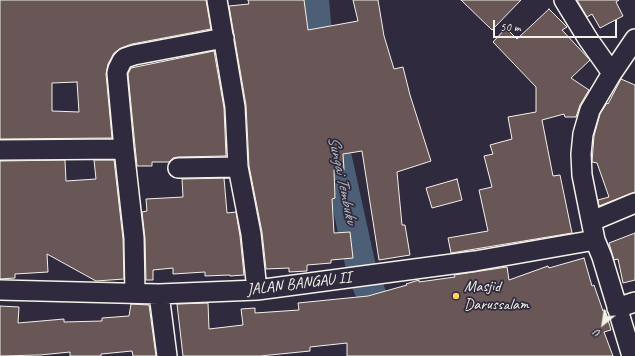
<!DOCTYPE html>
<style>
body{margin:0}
#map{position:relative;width:635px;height:356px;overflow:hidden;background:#2f2a3d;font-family:Caveat,sans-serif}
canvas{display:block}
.north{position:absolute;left:583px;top:304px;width:40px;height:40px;-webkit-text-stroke:3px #2f2a3d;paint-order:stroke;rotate:210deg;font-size:11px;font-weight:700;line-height:16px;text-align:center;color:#f4f1e8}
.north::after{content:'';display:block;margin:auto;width:14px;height:18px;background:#f4f1e8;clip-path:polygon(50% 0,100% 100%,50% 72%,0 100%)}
.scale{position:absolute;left:493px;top:20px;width:124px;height:18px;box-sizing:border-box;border:2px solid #f4f1e8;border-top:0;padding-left:5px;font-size:12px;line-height:14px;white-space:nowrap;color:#f4f1e8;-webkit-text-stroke:3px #2f2a3d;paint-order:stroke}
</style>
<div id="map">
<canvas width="635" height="356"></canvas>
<div class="north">U</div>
<div class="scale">50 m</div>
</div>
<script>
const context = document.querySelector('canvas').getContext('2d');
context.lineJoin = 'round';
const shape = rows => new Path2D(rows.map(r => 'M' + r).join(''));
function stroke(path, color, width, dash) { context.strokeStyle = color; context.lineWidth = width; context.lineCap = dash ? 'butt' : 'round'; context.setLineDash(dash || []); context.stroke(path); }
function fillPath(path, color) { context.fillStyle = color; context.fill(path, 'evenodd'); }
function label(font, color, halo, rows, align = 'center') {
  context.font = font + ' Caveat,sans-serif'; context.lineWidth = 3.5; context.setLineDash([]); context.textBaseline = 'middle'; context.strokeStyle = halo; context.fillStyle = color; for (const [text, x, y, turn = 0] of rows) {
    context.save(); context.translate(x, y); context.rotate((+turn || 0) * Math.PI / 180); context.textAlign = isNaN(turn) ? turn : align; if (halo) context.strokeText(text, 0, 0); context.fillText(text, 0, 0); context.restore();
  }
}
stroke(shape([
 [314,0,320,70],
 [331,131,362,272,376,306,386,356]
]), '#4c5f77', 30);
const building = shape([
 [0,0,206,0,211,29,132,44,121,48,114,53,108,64,106,74,112,138,0,139,0,0],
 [77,82,79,112,52,111,52,83,77,82],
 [248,0,304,0,308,30,358,21,353,0,378,0,384,36,394,69,403,67,410,95,431,161,397,172,402,225,405,225,410,255,379,260,362,151,343,154,344,170,334,170,335,198,332,199,334,233,350,232,353,258,331,260,331,263,307,265,307,271,289,272,289,268,266,269,262,232,249,166,246,105,229,6,249,4,248,0],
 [461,0,521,0,492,30,461,0],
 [577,0,619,0,616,2,623,16,600,28,592,14,587,17,577,0],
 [549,9,567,27,562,30,590,60,571,78,589,90,580,105,576,117,565,117,564,114,542,120,553,176,560,175,572,233,451,253,448,238,488,231,479,190,492,187,484,156,493,154,490,145,512,139,508,117,536,112,536,87,493,42,506,28,517,39,549,9],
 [214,51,224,108,226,156,178,157,173,158,169,162,152,162,152,166,137,166,128,74,131,68,214,51],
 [621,79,635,85,635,192,599,206,598,200,609,197,597,163,592,162,594,136,600,114,607,103,608,104,621,79],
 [65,160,66,181,96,179,94,160,114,160,123,239,124,279,96,281,47,254,48,272,15,274,15,278,0,279,0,161,65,160],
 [224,178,227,213,236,212,240,236,244,275,230,276,230,275,205,276,205,272,173,274,173,268,153,270,153,280,146,280,145,238,142,212,147,211,146,199,183,197,182,179,229,178,224,178],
 [457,179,462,200,432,208,426,188,457,179],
 [635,233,635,280,623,283,618,259,614,260,609,243,635,233],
 [584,258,592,286,594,285,603,311,605,310,611,330,604,332,613,356,347,356,347,343,310,347,310,351,260,356,183,356,177,304,208,303,209,329,243,325,241,309,255,308,255,313,299,310,298,303,368,296,407,285,406,284,419,280,419,282,455,277,454,275,507,267,509,280,548,266,549,268,584,258],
 [131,304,149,305,156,356,133,356,132,351,101,354,101,356,70,356,70,352,40,355,0,356,0,306,19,307,18,323,64,319,64,322,102,321,102,318,129,316,131,304]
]);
fillPath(building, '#685756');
stroke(building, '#f4f1e8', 1);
const street = shape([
 [217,0,235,107,238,167,251,234,257,290],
 [564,0,588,39,612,73],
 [124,149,134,238,135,293],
 [0,150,124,149,117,73,118,69,122,61,125,58,134,55,224,38],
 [178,168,238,167],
 [592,221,635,203],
 [0,290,159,294,257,290,475,261,595,240],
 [159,294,167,356],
 [617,308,635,302],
 [632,356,602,257,595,240,582,175,581,154,583,134,590,110,612,73,635,39]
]);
stroke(street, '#f4f1e8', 22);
stroke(street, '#2f2a3d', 19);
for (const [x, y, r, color] of [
 [456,296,4,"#ffd166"]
]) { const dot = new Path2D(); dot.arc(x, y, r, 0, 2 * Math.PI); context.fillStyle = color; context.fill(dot); stroke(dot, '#2f2a3d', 1.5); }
label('16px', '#f4f1e8', '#2f2a3d', [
 ["JALAN BANGAU II",299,284,-7]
]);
label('16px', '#f4f1e8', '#2f2a3d', [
 ["Masjid",464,287],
 ["Darussalam",464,305]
], 'left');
label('italic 17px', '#b1b7bb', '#2f2a3d', [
 ["Sungai Tembuku",342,180,78]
]);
</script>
